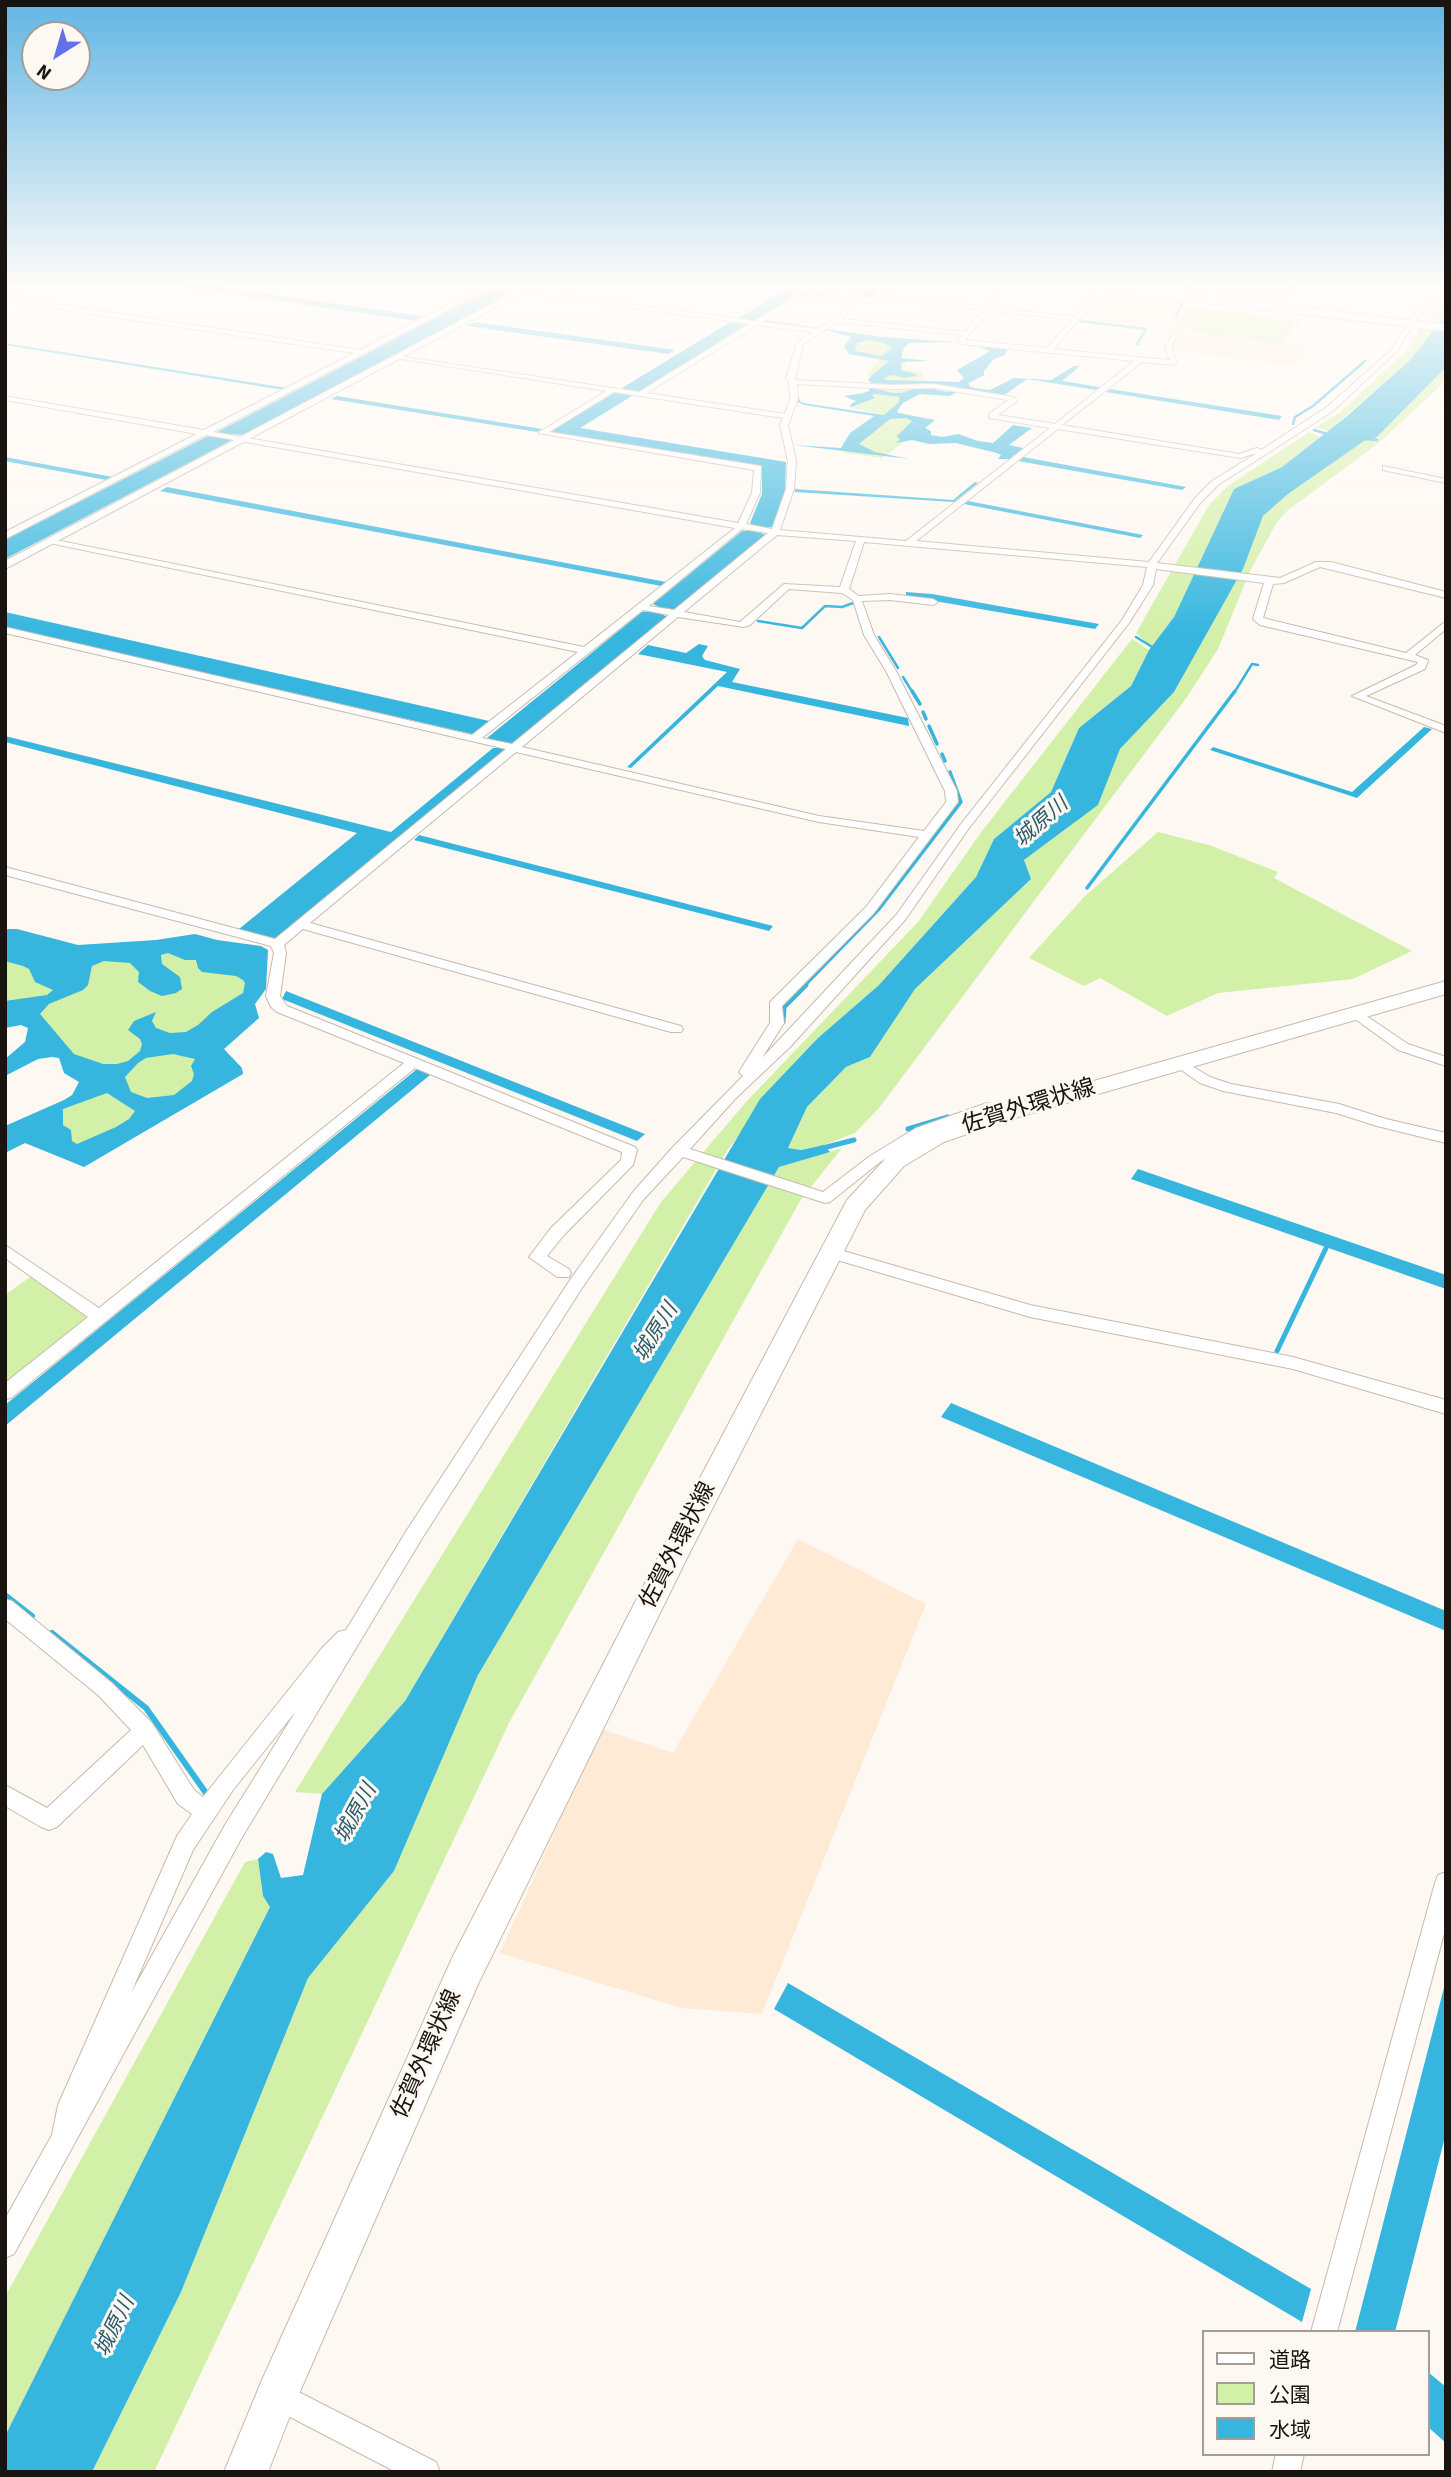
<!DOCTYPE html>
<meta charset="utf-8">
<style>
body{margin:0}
#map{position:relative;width:1451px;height:2477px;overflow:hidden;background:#fef8f2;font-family:"Source Sans 3","Noto Sans JP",sans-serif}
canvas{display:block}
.frame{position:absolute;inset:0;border:7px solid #19140f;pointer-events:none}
.legend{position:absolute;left:1202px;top:2330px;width:228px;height:126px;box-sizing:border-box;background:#fef8f2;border:2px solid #a29d97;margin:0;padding:9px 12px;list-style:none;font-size:21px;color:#19140f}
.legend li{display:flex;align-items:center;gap:14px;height:35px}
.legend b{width:35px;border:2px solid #a29d97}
.north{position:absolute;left:21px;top:21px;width:70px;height:70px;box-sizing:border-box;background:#fef8f2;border:2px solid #a29d97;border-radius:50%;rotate:217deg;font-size:19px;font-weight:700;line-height:28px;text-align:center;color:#19140f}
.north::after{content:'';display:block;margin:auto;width:24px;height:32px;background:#6371e9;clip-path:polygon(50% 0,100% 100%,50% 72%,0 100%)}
</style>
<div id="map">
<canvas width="1451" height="2477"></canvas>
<div class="frame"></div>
<ul class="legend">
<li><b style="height:9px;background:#fff"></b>道路</li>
<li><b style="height:19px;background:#d3f0a8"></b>公園</li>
<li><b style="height:19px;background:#36b6df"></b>水域</li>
</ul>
<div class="north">N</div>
</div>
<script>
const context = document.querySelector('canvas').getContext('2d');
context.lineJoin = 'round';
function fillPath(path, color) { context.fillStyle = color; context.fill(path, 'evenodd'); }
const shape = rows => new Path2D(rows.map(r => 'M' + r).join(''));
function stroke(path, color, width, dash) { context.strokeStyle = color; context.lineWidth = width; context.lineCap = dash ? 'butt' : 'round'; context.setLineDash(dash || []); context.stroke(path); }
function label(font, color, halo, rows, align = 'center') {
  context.font = font + ' "Source Sans 3","Noto Sans JP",sans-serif'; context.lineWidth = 6; context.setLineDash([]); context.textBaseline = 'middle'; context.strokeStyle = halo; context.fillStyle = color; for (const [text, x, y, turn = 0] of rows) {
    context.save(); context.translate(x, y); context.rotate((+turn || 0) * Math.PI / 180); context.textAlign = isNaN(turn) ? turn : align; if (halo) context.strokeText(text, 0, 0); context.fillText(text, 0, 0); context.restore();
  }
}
fillPath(shape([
 [1225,287,1287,287,1264,303,1217,298],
 [1106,290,1182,297,1179,305,1303,320,1282,343,1313,348,1294,366,1172,350,1169,348,1176,334,1152,328,1077,320],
 [798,1539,926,1604,762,2014,682,2008,500,1953,601,1729,673,1753]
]), '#ffead5');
fillPath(shape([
 [1446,300,1446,315,1410,360,1328,431,1316,427,1339,413,1408,349,1420,328],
 [1184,306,1296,321,1277,343,1197,332,1178,324],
 [857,335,907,341,897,358,907,360,904,370,922,372,924,380,957,385,942,395,918,390,890,411,935,420,882,458,843,453,883,415,852,408,872,399,865,395,880,381,866,376,879,359,851,352],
 [1446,367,1446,378,1434,392,1381,441,1287,511,1277,522,1250,571,1218,649,1187,697,879,1108,855,1133,824,1145,801,1150,788,1148,807,1107,846,1067,870,1057,915,989,1031,879,1024,860,1098,805,1120,749,1174,692,1243,569,1263,516,1288,494,1364,441,1376,438],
 [1309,432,1320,437,1282,467,1234,489,1174,617,1151,647,1136,633,1209,505,1228,486],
 [1132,639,1149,650,1131,686,1079,728,1051,792,994,839,976,877,879,985,818,1038,728,1149,405,1701,322,1794,295,1792,661,1202,746,1102,918,922,982,831],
 [1158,832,1209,845,1278,872,1274,878,1412,951,1353,979,1218,993,1167,1016,1100,978,1084,986,1029,958,1084,897],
 [5,942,60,958,186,944,249,958,254,992,202,1048,230,1075,87,1153,17,1131,98,1085,27,1015,5,1013],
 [842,1148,800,1201,510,1721,154,2472,92,2472,181,2292,308,1978,394,1871,478,1675,779,1167],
 [33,1275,87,1317,5,1384,5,1295],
 [258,1859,263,1896,270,1907,5,2436,5,2297,245,1862]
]), '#d3f0a8');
fillPath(shape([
 [181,287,220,287,428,317,418,321],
 [521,287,512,288,509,291,514,292,243,435,233,434,227,438,232,440,5,559,5,540,208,436,216,437,223,433,217,432,491,289],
 [869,287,878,290,874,298,847,298,799,293,754,321,745,322,749,323,640,391,631,391,626,394,632,396,580,428,786,462,785,490,773,527,763,528,758,532,766,535,676,609,665,609,660,613,667,617,514,742,509,744,504,751,274,940,239,929,357,833,5,742,5,736,391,832,493,748,498,748,505,743,487,738,642,612,654,611,659,607,653,604,742,531,754,531,758,527,750,523,762,494,762,467,549,432,614,393,623,393,628,390,622,388,732,321,743,320,739,318,785,289,858,298],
 [1446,315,1446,367,1376,438,1364,441,1288,494,1263,516,1243,569,1174,692,1120,749,1098,805,1024,860,1031,879,915,989,870,1057,846,1067,807,1107,788,1148,801,1150,824,1145,830,1152,779,1167,478,1675,394,1871,308,1978,181,2292,92,2472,5,2472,5,2436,270,1907,263,1896,258,1859,266,1852,273,1854,281,1878,303,1875,322,1794,405,1701,760,1099,818,1038,879,985,976,877,994,839,1051,792,1079,728,1131,686,1149,650,1174,617,1234,489,1282,467,1346,417,1410,360],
 [765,320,881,337,956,342,910,343,904,348,901,358,930,361,903,362,901,364,901,370,916,374,916,376,905,378,893,375,884,378,885,380,959,382,964,378,957,370,990,351,975,345,978,344,1008,349,1005,355,994,359,984,371,984,375,969,383,969,386,974,388,990,390,1014,378,1051,380,1074,366,1080,366,1062,381,1100,387,1096,390,1027,379,1003,396,960,391,949,396,920,394,903,403,897,411,898,413,935,420,925,428,931,431,931,435,942,437,958,434,978,441,993,443,1013,425,1032,428,1009,445,1023,448,1010,459,998,459,1001,455,997,453,956,443,929,444,912,440,895,443,900,440,897,436,912,421,906,418,890,419,859,444,875,452,909,459,794,445,841,448,850,433,874,416,804,405,797,402,798,396,801,402,809,404,884,415,898,403,900,397,876,394,872,395,875,398,852,407,849,406,856,401,844,396,863,393,869,391,869,387,892,393,901,393,923,386,945,392,955,390,928,384,872,384,868,380,871,376,889,361,849,354,844,346,851,337,826,330,762,322],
 [867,340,884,343,892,348,881,356,855,351,857,343],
 [475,322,675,350,668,354,467,326],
 [5,343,287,388,283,390,5,345],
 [1110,389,1282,416,1279,420,1106,392],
 [337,396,542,429,537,432,331,399],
 [5,457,113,477,106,480,5,461],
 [1023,457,1186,487,1182,490,1018,461],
 [975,482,978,483,954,502,795,492,795,489,953,500],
 [167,487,666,582,661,586,160,491],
 [968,501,1143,535,1140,538,964,504],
 [906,592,932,594,1099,624,1095,629,906,596],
 [5,612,489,721,472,734,5,627],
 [699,644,708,646,702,656,705,660,740,669,732,682,908,718,909,726,718,686,631,768,627,767,727,672,638,654,648,645,686,653],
 [1424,727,1432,729,1357,798,1210,750,1213,747,1352,792],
 [419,835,773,926,769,931,414,840],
 [8,929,17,929,78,945,156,940,195,934,217,940,261,946,268,950,266,989,255,1004,259,1018,224,1049,242,1068,243,1074,84,1167,25,1143,5,1153,5,1126,64,1100,72,1095,79,1082,64,1073,59,1058,52,1057,38,1059,5,1076,5,1059,25,1042,28,1028,21,1025,5,1028,5,1001,47,995,53,990,35,982,29,969,23,966,5,961,5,931],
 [168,953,185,960,196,960,198,968,202,972,236,976,243,980,245,983,243,993,212,1012,198,1025,186,1032,170,1033,156,1028,152,1021,156,1012,134,1021,128,1030,140,1039,142,1044,140,1051,128,1061,117,1064,103,1064,74,1054,40,1014,49,1004,83,990,88,985,92,966,104,961,130,963,139,972,138,982,150,991,162,996,176,993,182,989,180,977,162,964,161,955],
 [173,1054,195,1059,191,1066,194,1074,192,1081,174,1095,147,1098,131,1092,125,1077,138,1063,146,1058],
 [107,1093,135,1111,129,1119,116,1127,77,1144,72,1141,71,1130,63,1125,63,1109],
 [286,991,645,1134,637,1141,282,999],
 [417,1069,430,1075,5,1426,5,1405],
 [1138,1169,1446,1275,1446,1289,1131,1179],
 [951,1403,1446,1611,1446,1631,941,1417],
 [1446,1980,1446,2133,1395,2332,1355,2332],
 [788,1983,1311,2289,1302,2322,774,2009],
 [1428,2372,1446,2387,1446,2443,1428,2427]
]), '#36b6df');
stroke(shape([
 [1183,294,1189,287],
 [1277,304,1271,303,1293,287],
 [1176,316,1184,298],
 [1079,321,1146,329,1137,344],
 [1293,424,1295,417,1313,406,1365,361],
 [1314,430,1331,435],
 [1365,439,1377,440],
 [758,621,802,628,825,606,842,607,853,603],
 [879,637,898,668],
 [1136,637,1157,650],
 [903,677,913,693],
 [1234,693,1252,664,1258,665]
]), '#36b6df', 2.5);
stroke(shape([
 [912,691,920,704],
 [923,712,926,719],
 [929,726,937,744],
 [942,754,945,761],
 [1087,888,1235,691],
 [804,986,879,909,961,802,950,772]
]), '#36b6df', 3.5);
stroke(shape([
 [783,1022,784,1007,806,985],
 [908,1129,948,1117],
 [819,1149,854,1140],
 [1277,1351,1326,1248]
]), '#36b6df', 5);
stroke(shape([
 [5,1595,32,1616],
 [52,1633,146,1708,206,1793]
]), '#36b6df', 6);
const minor = shape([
 [22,287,32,287,7,297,360,350,482,287,508,287,755,321,798,295,850,297,859,287,866,287,857,297,873,298,881,295,986,307,1002,287,1009,287,992,308,1075,317,1102,287,1108,287,1053,349,1170,360,1165,348,1174,333,1177,335,1171,348,1177,363,1174,365,1142,362,1062,425,1239,454,1257,448,1261,450,1327,407,1392,349,1414,313,1424,303,1434,287,1440,287,1429,305,1419,315,1397,351,1333,411,1218,485,1201,502,1157,563,1280,578,1316,562,1331,562,1446,592,1446,598,1320,567,1284,583,1273,584,1263,618,1406,653,1446,621,1446,629,1415,655,1428,660,1425,669,1366,696,1446,726,1446,733,1352,696,1416,665,1418,662,1260,625,1253,619,1264,583,1156,569,1153,585,1129,623,969,828,905,920,791,1046,736,1098,690,1149,823,1192,870,1156,916,1128,987,1103,1008,1111,1010,1114,1008,1117,1003,1119,987,1113,926,1134,880,1162,830,1202,825,1203,683,1157,643,1200,582,1288,421,1540,241,1839,14,2254,5,2258,5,2219,52,2135,58,2105,177,1836,192,1814,178,1804,143,1745,57,1827,49,1830,41,1827,5,1806,5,1785,47,1808,131,1730,98,1695,5,1619,5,1599,12,1601,112,1683,152,1723,194,1790,203,1797,322,1648,338,1632,346,1630,407,1530,570,1280,633,1192,673,1147,743,1076,739,1072,770,1023,770,1002,866,907,919,837,819,822,516,752,310,923,681,1026,683,1029,681,1032,671,1032,303,929,284,945,286,953,280,996,287,1006,635,1147,637,1150,633,1165,563,1236,547,1256,569,1269,571,1273,569,1277,557,1277,529,1257,551,1228,621,1160,622,1152,415,1068,106,1321,11,1398,5,1399,5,1383,88,1317,5,1258,5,1245,99,1308,404,1063,277,1012,271,1007,266,996,274,953,271,946,5,875,5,867,275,939,506,749,5,633,5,627,472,735,578,652,54,544,50,541,51,539,584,647,735,528,206,435,5,539,5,532,197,434,5,400,5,396,204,430,354,353,5,301,5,294,22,287],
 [490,288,750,324,639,392,398,356,395,358,606,391,538,433,754,470,752,493,738,523,213,432,490,288],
 [801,298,848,300,841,314,817,329,762,322,801,298],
 [882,299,983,310,965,332,843,319,854,301,874,302,882,299],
 [989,311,1072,320,1047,348,965,340,989,311],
 [837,322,962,335,957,342,960,344,1134,361,1055,424,998,415,1017,401,1014,397,933,384,893,385,795,380,803,344,837,322],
 [757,325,812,332,797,343,786,378,789,382,790,399,785,414,647,393,757,325],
 [797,384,893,389,933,388,1008,400,989,414,989,418,1050,428,906,541,780,530,794,489,796,461,788,425,798,399,797,384],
 [614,392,783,418,780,425,788,461,786,489,772,529,746,524,760,493,761,466,549,432,614,392],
 [1058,429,1240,458,1257,453,1212,481,1195,498,1149,562,916,541,1058,429],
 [742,529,768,533,674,610,649,606,742,529],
 [777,535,856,541,840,587,784,584,740,622,684,612,777,535],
 [864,542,1147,567,1143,585,1122,620,961,824,897,914,762,1058,784,1023,782,1006,874,913,958,802,957,791,896,671,874,635,862,601,890,600,933,605,938,602,933,599,890,594,859,596,849,589,864,542],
 [789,589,842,593,853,600,864,635,886,671,945,791,946,802,924,831,819,816,522,747,678,617,744,627,750,625,789,589],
 [643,610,669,615,512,744,482,738,643,610],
 [296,1711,225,1825,131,1993,193,1850,233,1790,296,1711],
 [1285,287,1292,287,1266,306,1262,306,1262,304,1285,287],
 [1383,466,1446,479,1446,483,1383,470,1383,466],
 [1356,1009,1408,1044,1446,1057,1446,1066,1398,1050,1351,1016,1349,1013,1351,1010,1356,1009],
 [1182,1060,1210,1077,1231,1084,1339,1104,1386,1119,1446,1133,1446,1143,1377,1126,1336,1113,1223,1091,1200,1083,1177,1067,1175,1064,1177,1061,1182,1060],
 [833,1248,1030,1305,1293,1357,1446,1400,1446,1414,1293,1369,1030,1317,827,1257,825,1253,833,1248],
 [1446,1872,1446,1926,1337,2332,1311,2332,1435,1883,1438,1875,1446,1872],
 [277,2381,436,2462,440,2472,396,2472,267,2405,263,2395,267,2385,277,2381],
 [1276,2454,1304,2454,1300,2472,1272,2472,1276,2454]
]);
const tertiary = shape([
 [524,287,534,287,5,569,5,561,524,287]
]);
const primary = shape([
 [1446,981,1446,994,1011,1119,944,1142,904,1166,865,1210,687,1558,479,1982,295,2403,268,2472,224,2472,262,2380,453,1956,664,1546,847,1200,888,1156,928,1132,995,1109,1446,981]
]);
const trunk = shape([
 [1087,287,1125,287,1264,302,1446,325,1446,331,1092,290,1087,287]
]);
stroke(minor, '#c8baac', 2);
stroke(tertiary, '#c8baac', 2);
stroke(primary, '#c8baac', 2);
stroke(trunk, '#c8baac', 2);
fillPath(minor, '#fff');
fillPath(tertiary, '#fff');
fillPath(primary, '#fff');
fillPath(trunk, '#fff');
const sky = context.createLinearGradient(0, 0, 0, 634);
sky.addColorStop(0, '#61b5e4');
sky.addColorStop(0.45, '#fffcf9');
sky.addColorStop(1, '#fffcf900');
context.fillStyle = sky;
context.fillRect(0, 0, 1451, 634);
label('italic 21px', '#295b6c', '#fef8f2', [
 ["城原川",1042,823,-41],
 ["城原川",657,1333,-58],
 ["城原川",357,1814,-61],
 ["城原川",116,2327,-64]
]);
label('23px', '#19140f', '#fef8f2', [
 ["佐賀外環状線",1029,1108,-17],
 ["佐賀外環状線",679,1546,-63],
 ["佐賀外環状線",428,2055,-66]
]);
</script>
